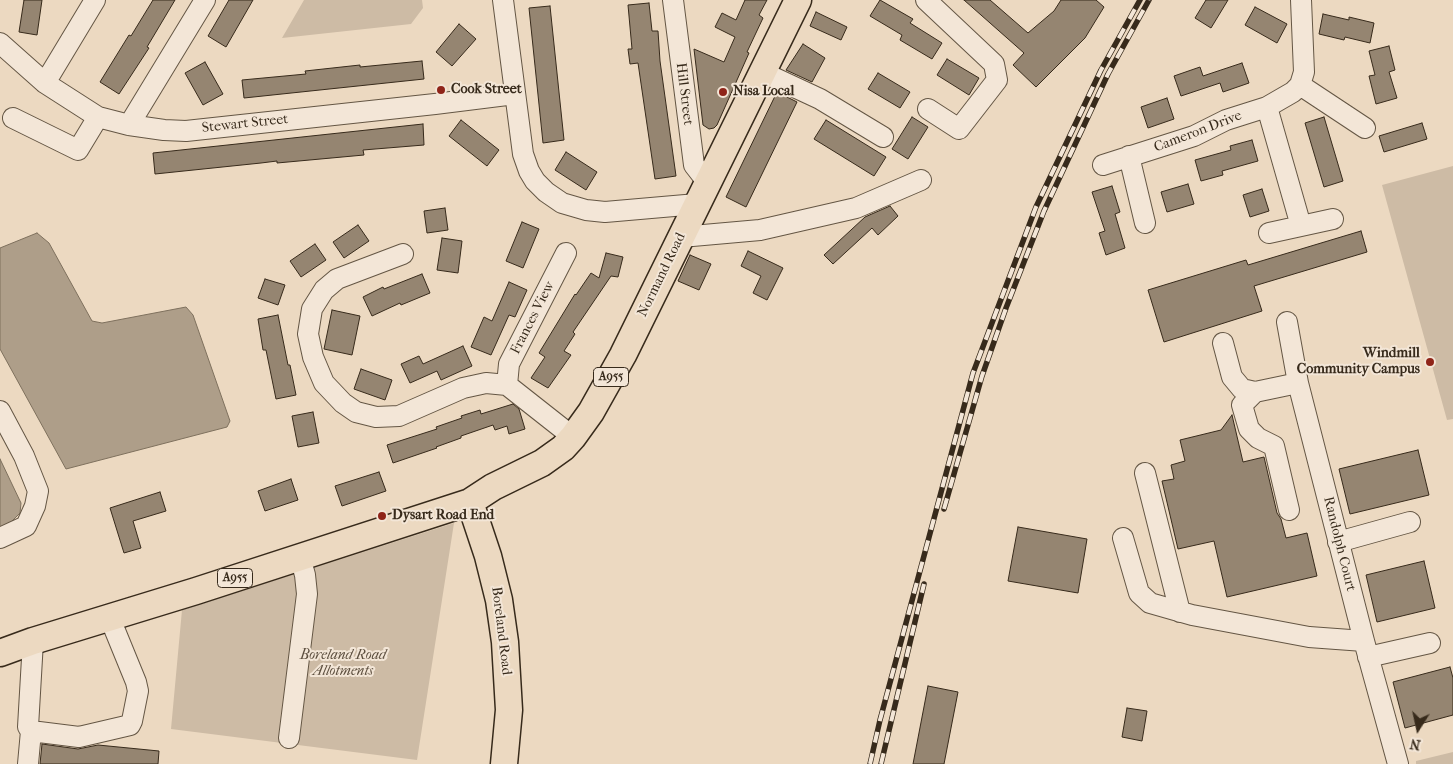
<!DOCTYPE html>
<style>
body{margin:0}
#map{position:relative;width:1453px;height:764px;overflow:hidden;background:#ecd9c1;font-family:"IM FELL French Canon",serif}
canvas{display:block}
.north{position:absolute;left:1393px;top:704px;width:50px;height:50px;-webkit-text-stroke:4px #f3e6d7;paint-order:stroke;rotate:190deg;font-size:14px;font-weight:700;line-height:20px;text-align:center;color:#372a1b}
.north::after{content:'';display:block;margin:auto;width:18px;height:22px;background:#372a1b;clip-path:polygon(50% 0,100% 100%,50% 72%,0 100%)}
</style>
<div id="map">
<canvas width="1453" height="764"></canvas>
<div class="north">N</div>
</div>
<script>
const context = document.querySelector('canvas').getContext('2d');
context.lineJoin = 'round';
function fillPath(path, color) { context.fillStyle = color; context.fill(path, 'evenodd'); }
const shape = rows => new Path2D(rows.map(r => 'M' + r).join(''));
function stroke(path, color, width, dash) { context.strokeStyle = color; context.lineWidth = width; context.lineCap = dash ? 'butt' : 'round'; context.setLineDash(dash || []); context.stroke(path); }
function label(font, color, halo, rows, align = 'center') {
  context.font = font + ' "IM FELL French Canon",serif'; context.lineWidth = 4; context.setLineDash([]); context.textBaseline = 'middle'; context.strokeStyle = halo; context.fillStyle = color; for (const [text, x, y, turn = 0] of rows) {
    context.save(); context.translate(x, y); context.rotate((+turn || 0) * Math.PI / 180); context.textAlign = isNaN(turn) ? turn : align; if (halo) context.strokeText(text, 0, 0); context.fillText(text, 0, 0); context.restore();
  }
}
fillPath(shape([
 [304,0,422,0,423,8,411,24,282,38],
 [1453,166,1453,419,1447,420,1382,185],
 [454,523,417,760,171,729,182,610],
 [1453,752,1453,764,1416,764,1416,761]
]), '#cdbba5');
const water = shape([
 [37,233,49,243,92,321,102,323,186,307,193,315,230,421,227,427,66,469,0,349,0,248,37,233],
 [0,459,21,503,20,513,10,523,0,528,0,459]
]);
fillPath(water, '#ae9e89');
stroke(water, '#7e705d', 1);
const building = shape([
 [24,0,42,0,37,35,19,32,24,0],
 [153,0,175,0,147,47,149,48,119,94,100,82,129,35,131,36,153,0],
 [229,0,253,0,226,47,208,36,229,0],
 [745,0,767,0,759,15,763,18,747,52,749,53,717,125,714,128,709,129,703,125,694,49,724,62,735,37,715,27,722,13,736,20,745,0],
 [880,0,913,19,910,23,942,43,932,59,900,40,902,35,870,16,880,0],
 [964,0,990,0,1028,33,1054,11,1061,0,1096,0,1104,7,1085,38,1036,87,1013,65,1024,53,964,0],
 [1206,0,1228,0,1211,28,1195,18,1206,0],
 [649,3,652,31,658,31,660,61,676,176,655,179,638,63,630,64,628,49,632,49,628,5,649,3],
 [550,6,564,140,543,143,529,8,550,6],
 [1255,7,1287,24,1277,43,1245,25,1255,7],
 [816,12,847,27,841,40,810,26,816,12],
 [1323,14,1349,20,1349,17,1374,23,1370,43,1345,37,1344,40,1319,34,1323,14],
 [459,24,476,39,452,66,436,52,459,24],
 [803,44,825,58,812,82,786,70,803,44],
 [1389,46,1395,70,1389,72,1397,98,1376,104,1369,76,1375,75,1369,51,1389,46],
 [947,59,979,78,969,95,937,75,947,59],
 [422,61,424,79,244,98,242,80,306,74,305,71,360,65,360,67,422,61],
 [205,62,223,94,203,105,185,73,205,62],
 [1242,63,1249,83,1223,92,1220,83,1181,96,1174,76,1200,67,1203,76,1242,63],
 [878,73,910,92,900,108,868,89,878,73],
 [777,92,797,102,746,207,726,197,777,92],
 [1167,98,1174,119,1148,128,1141,107,1167,98],
 [912,117,928,127,908,159,892,149,912,117],
 [1324,117,1343,181,1324,187,1305,123,1324,117],
 [461,120,499,150,487,166,449,136,461,120],
 [826,120,886,157,874,176,814,139,826,120],
 [1422,123,1427,139,1384,152,1379,136,1422,123],
 [423,124,424,145,363,150,364,155,277,163,277,161,261,163,155,174,153,153,423,124],
 [1252,140,1258,161,1222,171,1223,175,1201,181,1195,160,1231,150,1230,146,1252,140],
 [566,152,597,172,586,190,555,170,566,152],
 [1188,184,1194,204,1167,212,1161,192,1188,184],
 [1112,186,1120,212,1115,214,1125,248,1106,255,1099,233,1105,231,1092,192,1112,186],
 [1262,189,1269,211,1250,217,1243,195,1262,189],
 [890,206,898,216,878,235,872,228,833,264,824,255,865,217,890,206],
 [445,208,448,230,427,233,424,211,445,208],
 [522,222,539,229,523,268,506,261,522,222],
 [358,225,369,241,344,258,333,242,358,225],
 [1361,231,1367,252,1254,286,1262,311,1164,342,1148,290,1246,260,1248,265,1361,231],
 [442,238,462,241,458,273,437,270,442,238],
 [315,244,326,260,301,277,290,261,315,244],
 [748,251,783,268,767,300,753,293,761,276,741,266,748,251],
 [606,253,623,257,618,277,611,276,573,332,575,334,564,351,571,355,548,388,531,378,545,357,539,353,575,294,576,295,591,273,599,278,606,253],
 [690,255,711,264,699,290,678,281,690,255],
 [422,274,430,293,401,305,400,303,372,316,363,297,383,287,384,289,422,274],
 [265,279,285,285,278,305,258,298,265,279],
 [509,282,527,290,515,317,509,315,491,355,471,347,484,317,492,321,509,282],
 [332,310,360,316,352,355,324,349,332,310],
 [278,315,288,365,290,365,296,395,276,399,266,350,263,350,258,319,278,315],
 [463,346,472,366,441,380,437,371,410,383,401,364,419,356,423,364,463,346],
 [361,369,392,380,385,400,354,389,361,369],
 [513,404,519,409,525,429,509,434,507,426,495,430,493,425,461,436,461,438,436,447,437,448,393,463,387,445,437,429,436,427,462,418,461,416,480,410,481,414,513,404],
 [313,412,319,443,298,447,292,416,313,412],
 [1232,415,1243,462,1264,457,1277,513,1281,519,1286,538,1307,533,1317,576,1227,597,1214,541,1178,549,1162,481,1174,479,1171,465,1185,461,1180,440,1221,430,1232,415],
 [1418,450,1429,495,1350,514,1339,469,1418,450],
 [379,472,386,491,342,506,335,486,379,472],
 [291,479,298,500,265,511,258,491,291,479],
 [160,492,166,511,133,521,141,548,124,553,110,508,160,492],
 [1018,527,1087,539,1078,593,1008,581,1018,527],
 [1424,561,1435,608,1377,622,1366,575,1424,561],
 [1450,667,1453,678,1453,715,1405,728,1393,682,1450,667],
 [928,686,958,692,944,764,913,764,928,686],
 [1127,708,1147,711,1142,741,1122,737,1127,708],
 [42,744,78,749,98,745,159,751,158,764,40,764,42,744]
]);
fillPath(building, '#958571');
stroke(building, '#372a1b', 1);
const minor = shape([
 [503,0,523,154,529,171,535,181,546,192,562,203,586,210,605,212,697,204],
 [673,0,694,165,708,183],
 [926,0,994,64,997,80,959,129,928,109],
 [0,43,45,83,98,117,129,125,164,130,186,131,435,104,515,94],
 [762,72,820,99,883,137],
 [45,83,95,0],
 [1300,85,1365,128],
 [1267,107,1301,226],
 [13,118,78,150,98,117],
 [129,125,205,0],
 [1129,156,1145,223],
 [1103,165,1194,136,1226,120,1267,107,1293,92,1300,85,1304,72,1301,0],
 [1269,233,1333,219],
 [681,237,760,230,856,208,921,180],
 [403,254,337,279,324,290,312,309,308,334,313,357,324,383,343,403,356,412,376,417,399,416,463,388,486,383,507,385,573,437],
 [1287,322,1298,383,1364,641,1398,764],
 [1223,343,1232,377,1242,389,1255,392],
 [507,385,509,364,566,253],
 [0,411,24,456,38,491,35,506,26,526,0,538],
 [1145,473,1180,612],
 [1289,510,1274,446,1258,438,1249,429,1242,405,1255,392,1298,383],
 [1123,538,1139,593,1150,603,1192,615,1309,637,1364,641],
 [1338,542,1410,522],
 [33,641,28,727,31,731,79,737,126,726,130,725,132,721,138,691,136,682,109,616],
 [1368,657,1430,643],
 [289,738,307,594,305,575,300,557],
 [28,764,31,731]
]);
const major = shape([
 [470,502,488,556,499,600,505,642,509,710,504,764],
 [0,653,33,641,196,591,470,502,493,487,542,463,563,448,573,437,591,412,623,355,798,0]
]);
stroke(minor, '#645644', 22);
stroke(major, '#372a1b', 29);
stroke(minor, '#f3e6d7', 20);
stroke(major, '#ecd9c1', 26);
const rail = shape([
 [944,509,982,376,1006,308,1044,211,1108,74,1149,0],
 [870,764,880,720,973,373,1036,207,1101,70,1140,0],
 [881,764,924,584]
]);
stroke(rail, '#372a1b', 5.5);
stroke(rail, '#f3e6d7', 4, [11]);
for (const [x, y, r, color] of [
 [441,90,5,"#8f2418"],
 [723,92,5,"#8f2418"],
 [1430,362,5,"#8f2418"],
 [382,516,5,"#8f2418"]
]) { const dot = new Path2D(); dot.arc(x, y, r, 0, 2 * Math.PI); context.fillStyle = color; context.fill(dot); stroke(dot, '#f3e6d7', 2); }
for (const [x, y, w] of [
 [611,377,35],
 [235,578,35]
]) { const box = new Path2D(); box.roundRect(x - w / 2, y - 9.5, w, 19, 4); context.fillStyle = '#f3e6d7'; context.fill(box); stroke(box, '#372a1b', 1); }
label('bold 12px', '#372a1b', null, [
 ["A955",611,377],
 ["A955",235,578]
]);
label('bold 14px', '#372a1b', '#f3e6d7', [
 ["Cook Street",451,90],
 ["Nisa Local",733,92],
 ["Windmill",1420,354,"right"],
 ["Community Campus",1420,370,"right"],
 ["Dysart Road End",392,516]
], 'left');
label('14px', '#372a1b', '#f3e6d7', [
 ["Hill Street",684,94,83],
 ["Stewart Street",245,124,-6],
 ["Cameron Drive",1198,132,-21],
 ["Normand Road",662,275,-64],
 ["Frances View",533,318,-63],
 ["Randolph Court",1339,544,76],
 ["Boreland Road",501,631,83]
]);
label('italic 14px', '#5c4e3e', '#f3e6d7', [
 ["Boreland Road",343,656],
 ["Allotments",343,672]
]);
</script>
